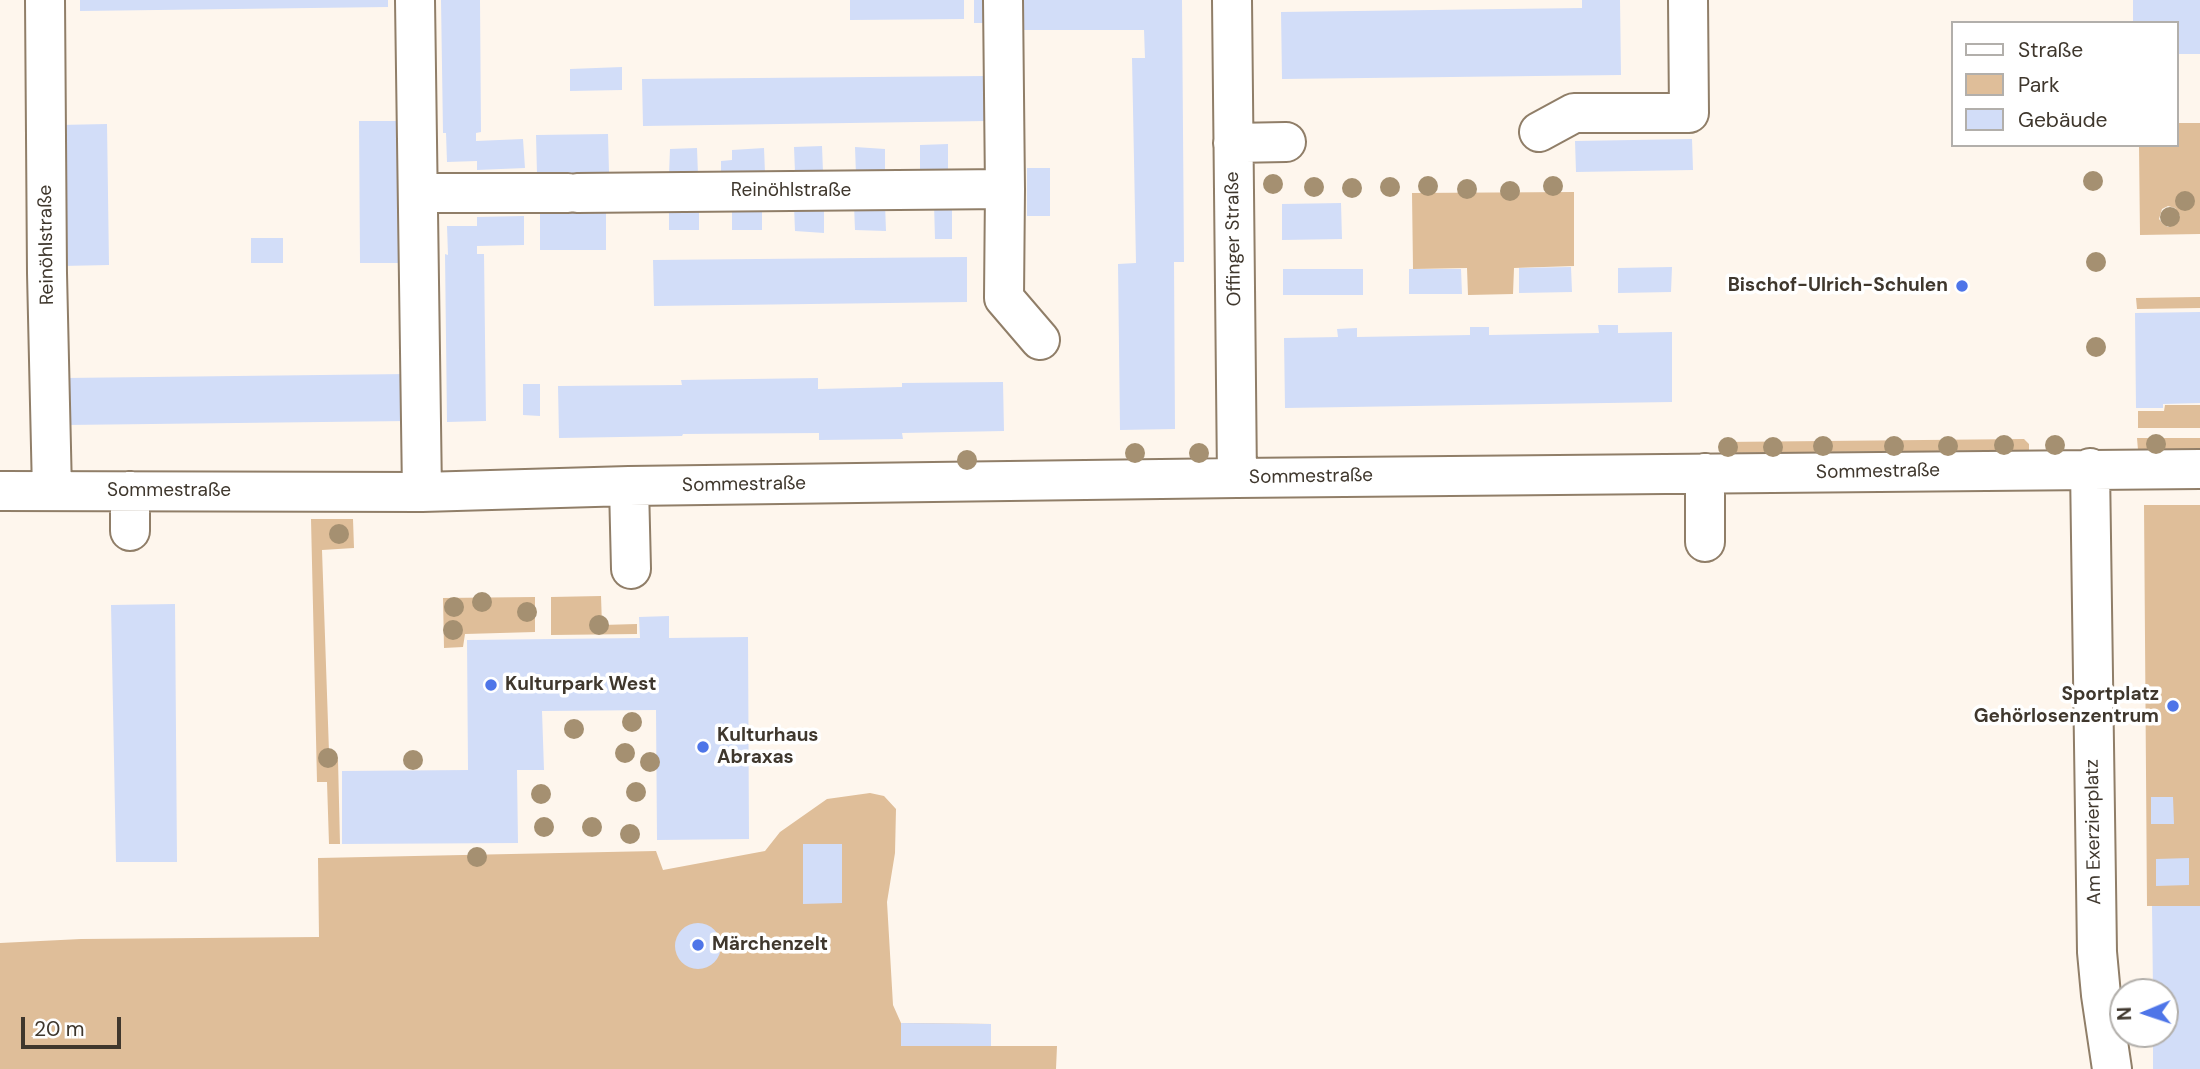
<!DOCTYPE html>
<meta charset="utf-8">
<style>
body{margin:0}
#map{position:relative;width:2200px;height:1069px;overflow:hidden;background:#fef6ed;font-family:"DM Sans",sans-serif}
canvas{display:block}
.legend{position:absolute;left:1951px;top:21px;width:228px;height:126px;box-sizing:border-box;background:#fff;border:2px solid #b2afab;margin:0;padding:9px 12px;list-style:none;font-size:21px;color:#3f372d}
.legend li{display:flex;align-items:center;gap:14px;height:35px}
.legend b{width:35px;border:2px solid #b2afab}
.north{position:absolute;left:2109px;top:978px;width:70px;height:70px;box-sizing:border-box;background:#fff;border:2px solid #b2afab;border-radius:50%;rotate:268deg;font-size:19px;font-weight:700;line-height:28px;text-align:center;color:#3f372d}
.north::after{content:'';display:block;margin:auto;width:24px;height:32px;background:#4e75e8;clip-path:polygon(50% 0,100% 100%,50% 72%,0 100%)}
.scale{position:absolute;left:21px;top:1017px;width:100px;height:32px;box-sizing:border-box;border:4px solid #3f372d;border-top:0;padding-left:9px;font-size:21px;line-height:24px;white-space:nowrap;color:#3f372d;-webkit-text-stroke:5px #fff;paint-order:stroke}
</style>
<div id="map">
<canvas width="2200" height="1069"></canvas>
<ul class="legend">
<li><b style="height:9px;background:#fff"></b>Straße</li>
<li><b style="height:19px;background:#dfbe99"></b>Park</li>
<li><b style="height:19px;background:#d2ddf8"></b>Gebäude</li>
</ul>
<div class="north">N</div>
<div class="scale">20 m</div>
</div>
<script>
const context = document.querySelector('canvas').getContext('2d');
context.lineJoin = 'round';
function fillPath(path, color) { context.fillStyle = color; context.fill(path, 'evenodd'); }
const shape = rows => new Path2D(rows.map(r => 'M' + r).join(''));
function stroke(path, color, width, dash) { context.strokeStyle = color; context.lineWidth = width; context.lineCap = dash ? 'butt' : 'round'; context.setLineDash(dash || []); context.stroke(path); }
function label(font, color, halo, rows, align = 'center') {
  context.font = font + ' "DM Sans",sans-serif'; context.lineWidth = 7; context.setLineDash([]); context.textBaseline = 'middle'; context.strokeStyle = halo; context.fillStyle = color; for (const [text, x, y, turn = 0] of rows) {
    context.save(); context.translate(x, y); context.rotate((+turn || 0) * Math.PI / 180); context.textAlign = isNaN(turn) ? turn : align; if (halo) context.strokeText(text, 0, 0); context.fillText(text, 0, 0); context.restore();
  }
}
fillPath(shape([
 [2177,123,2200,123,2200,234,2140,235,2139,145,2177,145],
 [2168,206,2175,208,2180,216,2175,225,2168,227,2163,224,2159,219,2162,209],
 [1574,192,1574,266,1514,268,1513,294,1468,295,1467,268,1413,269,1412,193],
 [2200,297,2200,308,2137,309,2136,298],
 [2165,405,2200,405,2200,428,2138,428,2138,411,2164,411],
 [2137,438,2200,438,2200,449,2138,450],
 [2024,439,2029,444,2029,450,1723,453,1723,442],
 [2144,505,2200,505,2200,906,2147,906],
 [311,519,353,519,354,548,322,550,329,752,338,760,340,844,329,844,327,782,317,782],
 [601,596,602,625,637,624,637,634,551,635,551,597],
 [535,597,535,632,465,634,463,647,444,648,443,598],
 [870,793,884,796,896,809,895,853,887,902,893,1005,901,1023,991,1024,991,1046,1057,1046,1056,1069,0,1069,0,943,81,939,319,937,318,858,656,851,663,870,765,851,780,832,827,799]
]), '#dfbe99');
fillPath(shape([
 [80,0,388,0,388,7,80,11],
 [441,0,480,0,481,132,476,133,476,141,523,139,525,168,477,170,477,161,447,162,446,133,443,133],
 [850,0,964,0,964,19,850,20],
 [974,0,988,0,988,23,974,23],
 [1017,0,1182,0,1184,262,1174,262,1175,429,1120,430,1118,264,1136,263,1132,58,1145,58,1144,30,1017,30],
 [1582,0,1620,0,1621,75,1282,79,1281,12,1582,8],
 [2133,0,2200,0,2200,54,2177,54,2177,23,2133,23],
 [622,67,622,90,570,91,570,69],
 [986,76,987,121,643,126,642,79],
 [359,121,406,121,407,263,360,263],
 [107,124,109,265,62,266,59,125],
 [608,134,609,172,596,172,597,183,572,183,572,173,537,174,536,135],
 [1692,139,1693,170,1576,172,1575,141],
 [948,144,948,172,920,173,920,145],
 [822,146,823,172,795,172,794,147],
 [855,147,885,149,885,174,856,175],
 [697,148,698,175,669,175,670,149],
 [764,148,765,173,721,175,721,161,732,160,732,150],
 [1027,168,1050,168,1050,216,1027,216],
 [1341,203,1342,239,1282,240,1282,204],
 [885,204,886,231,855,230,854,205],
 [934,204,952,204,952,239,935,239],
 [669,205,699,206,699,230,669,230],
 [732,205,762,205,762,230,732,230],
 [824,205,824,233,795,231,794,206],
 [606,210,606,250,540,250,540,211],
 [524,216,524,245,477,246,477,254,484,254,486,421,447,422,445,254,448,255,447,226,477,226,477,217],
 [251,238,283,238,283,263,251,263],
 [967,257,967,302,654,306,653,260],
 [1571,267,1572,292,1519,293,1519,268],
 [1672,267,1671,292,1618,293,1618,268],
 [1283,269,1363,269,1363,295,1283,295],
 [1409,269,1461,269,1462,294,1409,294],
 [2200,312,2200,403,2163,404,2163,408,2136,408,2135,313],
 [1598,325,1618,325,1618,333,1672,332,1672,402,1285,408,1284,338,1338,337,1337,329,1357,328,1357,337,1470,335,1470,327,1489,327,1489,335,1599,333],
 [407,374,408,421,66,425,65,378],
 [818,378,818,389,902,387,902,383,1003,382,1004,431,902,433,903,439,819,440,819,433,683,434,682,436,559,438,558,386,682,385,681,380],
 [523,384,540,384,540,416,523,415],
 [175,604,177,862,116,862,111,605],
 [669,616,669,638,748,637,749,839,657,840,656,710,542,711,544,770,517,770,518,843,342,844,342,771,468,770,467,640,640,638,639,617],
 [2151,797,2173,797,2174,824,2151,824],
 [803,844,842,844,842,903,803,904],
 [2189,858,2189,885,2156,886,2156,859],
 [2152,906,2200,906,2200,1069,2153,1069,2153,1034,2165,1034,2165,992,2153,992],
 '675 946a23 23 0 1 1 46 0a23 23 0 1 1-46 0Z',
 [901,1023,991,1024,991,1046,901,1046]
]), '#d2ddf8');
const minor = shape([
 [45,0,47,273,52,491],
 [415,0,422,492],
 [1003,0,1005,189],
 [1232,0,1237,478],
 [1539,132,1574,113,1689,113,1688,0],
 [1233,143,1286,142],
 [418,193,568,193],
 [577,193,1005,189,1004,298,1040,340],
 [2090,468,2097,952,2101,995,2112,1069],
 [1705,473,1705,542],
 [629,486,631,569],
 [0,491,422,492,629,486,1237,478,2200,469],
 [130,491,130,531]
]);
stroke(minor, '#907e68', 42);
stroke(minor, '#fff', 38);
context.fillStyle = '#a59071';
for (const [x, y] of [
 [2093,181],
 [1273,184],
 [1428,186],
 [1553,186],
 [1314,187],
 [1390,187],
 [1352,188],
 [1467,189],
 [1510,191],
 [2185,201],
 [2170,217],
 [2096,262],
 [2096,347],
 [2156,444],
 [2004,445],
 [2055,445],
 [1823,446],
 [1894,446],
 [1948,446],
 [1728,447],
 [1773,447],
 [1135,453],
 [1199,453],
 [967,460],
 [339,534],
 [482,602],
 [454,607],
 [527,612],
 [599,625],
 [453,630],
 [632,722],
 [574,729],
 [625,753],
 [328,758],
 [413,760],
 [650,762],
 [636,792],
 [541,794],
 [544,827],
 [592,827],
 [630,834],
 [477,857]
]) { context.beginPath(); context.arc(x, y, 10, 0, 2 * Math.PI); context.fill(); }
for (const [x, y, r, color] of [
 [1962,286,7,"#4e75e8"],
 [491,685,7,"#4e75e8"],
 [2173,706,7,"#4e75e8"],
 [703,747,7,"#4e75e8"],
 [698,945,7,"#4e75e8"]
]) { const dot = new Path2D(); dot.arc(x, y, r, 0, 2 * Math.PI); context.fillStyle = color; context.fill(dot); stroke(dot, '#fff', 2.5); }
label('19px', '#3f372d', '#fff', [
 ["Reinöhlstraße",791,191],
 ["Offinger Straße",1234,239,-91],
 ["Reinöhlstraße",47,245,-91],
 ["Sommestraße",1878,472,-1],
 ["Sommestraße",1311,477,-1],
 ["Sommestraße",744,485,-1],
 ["Sommestraße",169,491],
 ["Am Exerzierplatz",2094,832,-91]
]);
label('bold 19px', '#3f372d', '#fff', [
 ["Bischof-Ulrich-Schulen",1948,286,"right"],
 ["Kulturpark West",505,685],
 ["Sportplatz",2159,695,"right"],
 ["Gehörlosenzentrum",2159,717,"right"],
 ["Kulturhaus",717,736],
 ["Abraxas",717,758],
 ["Märchenzelt",712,945]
], 'left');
</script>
